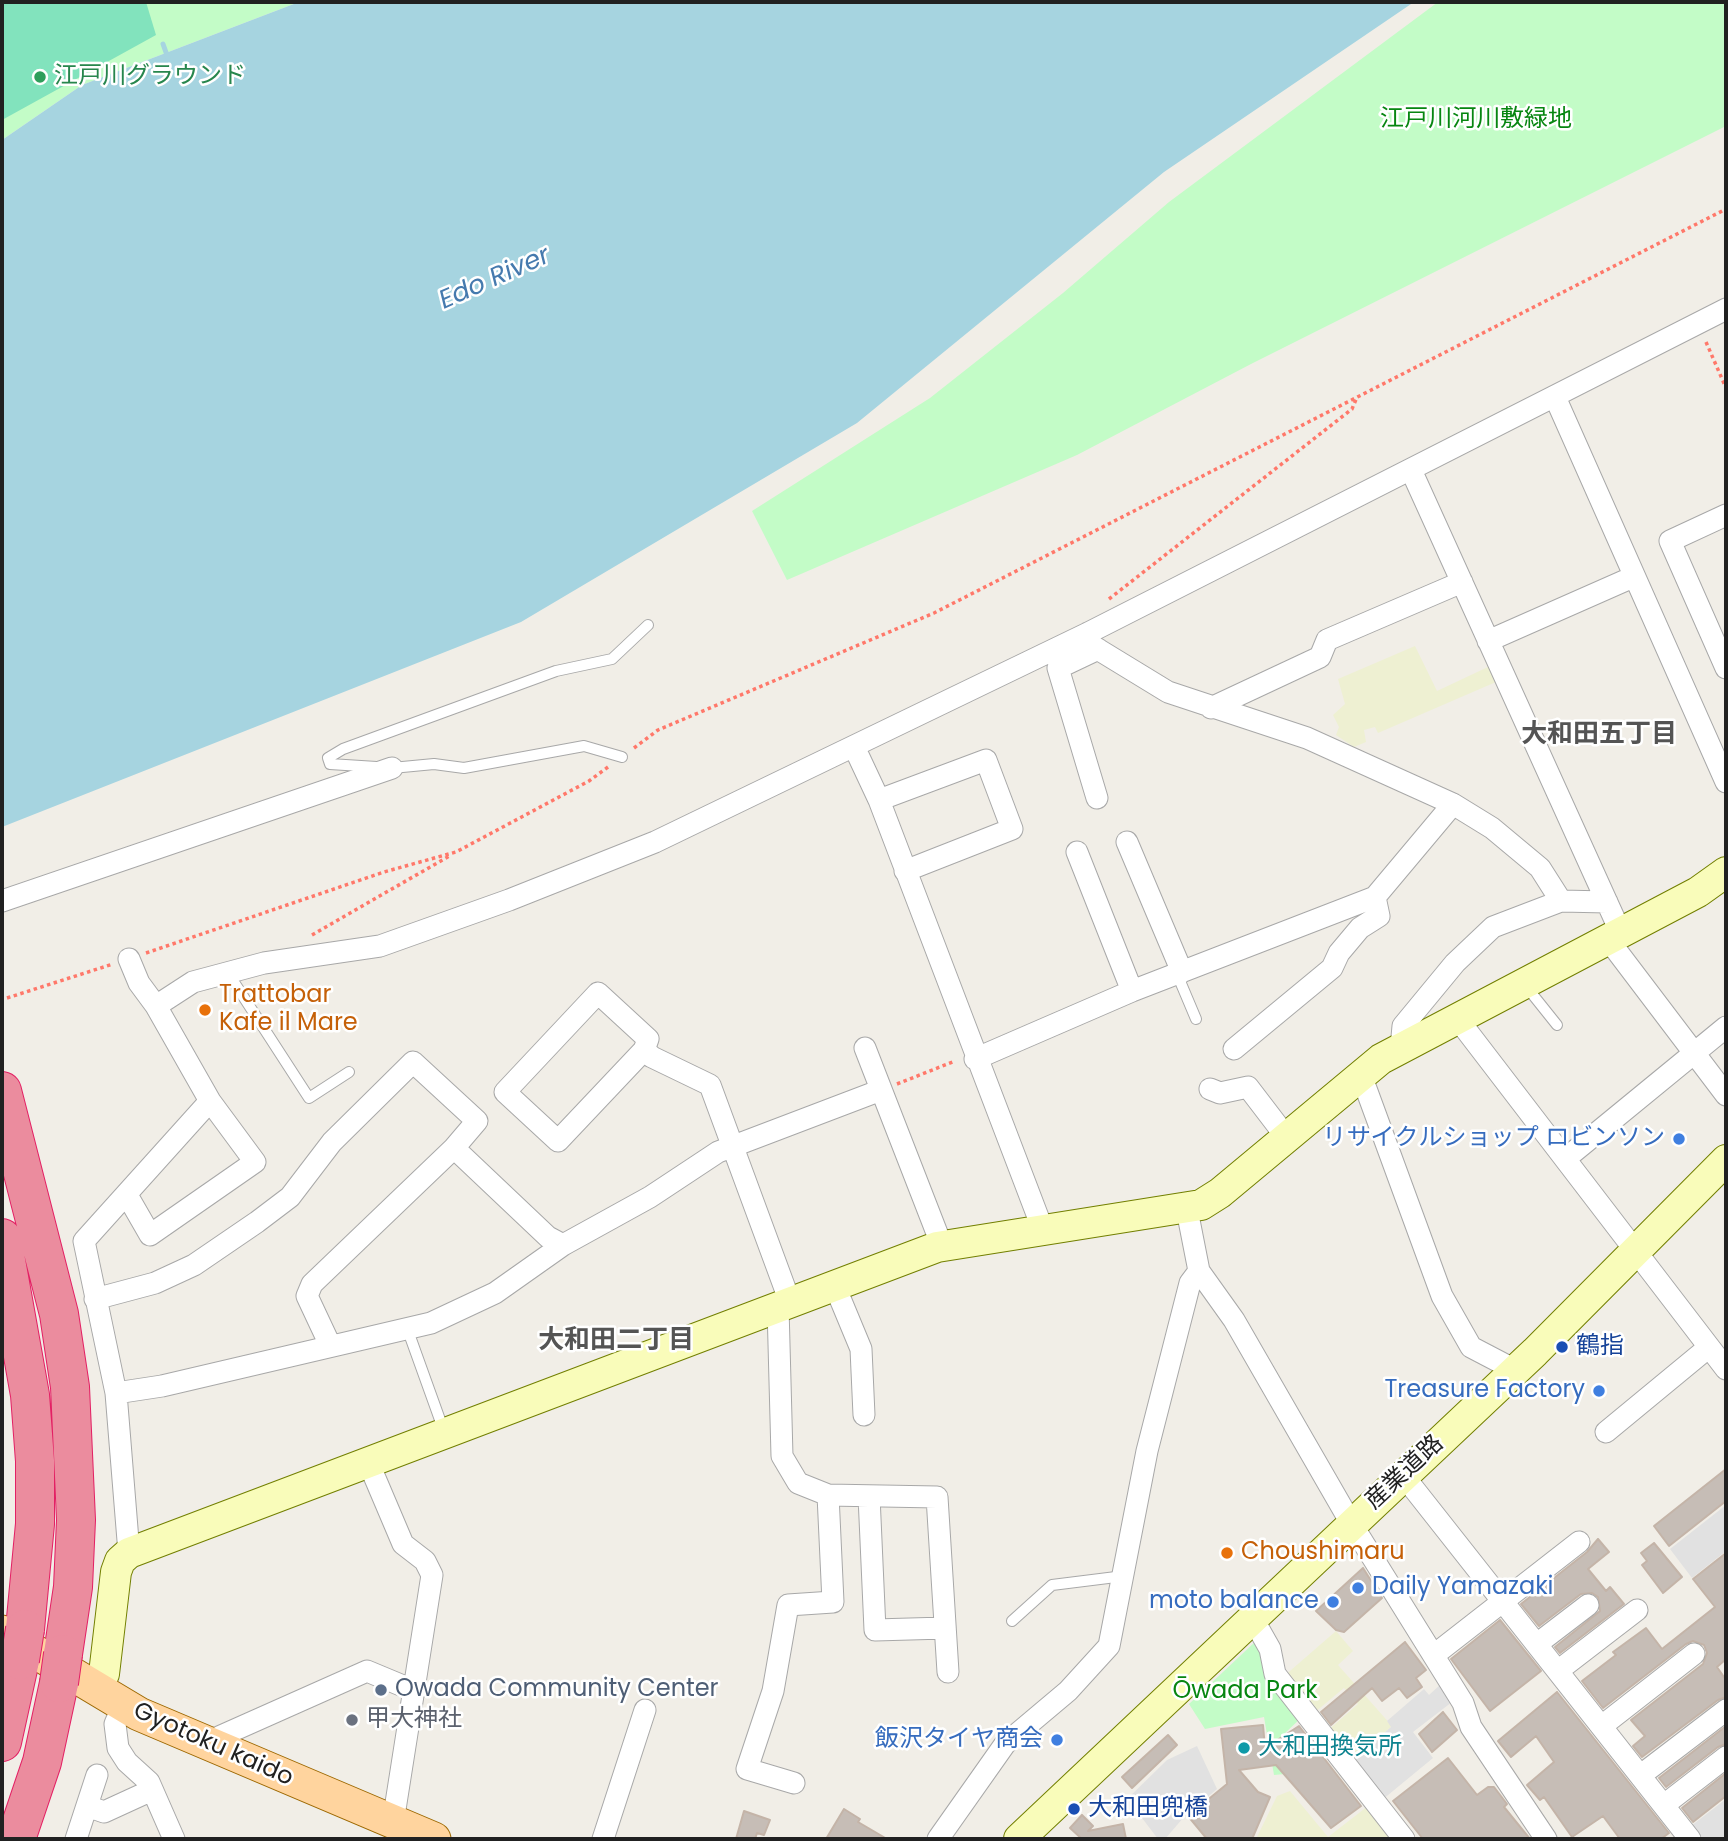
<!DOCTYPE html>
<meta charset="utf-8">
<style>
body{margin:0}
#map{position:relative;width:1728px;height:1841px;overflow:hidden;background:#f1eee7;font-family:Poppins,sans-serif}
canvas{display:block}
.frame{position:absolute;inset:0;border:4px solid #212121;pointer-events:none}
</style>
<div id="map">
<canvas width="1728" height="1841"></canvas>
<div class="frame"></div>
</div>
<script>
const context = document.querySelector('canvas').getContext('2d');
context.lineJoin = 'round';
function fillPath(path, color) { context.fillStyle = color; context.fill(path, 'evenodd'); }
const shape = rows => new Path2D(rows.map(r => 'M' + r).join(''));
function stroke(path, color, width, dash) { context.strokeStyle = color; context.lineWidth = width; context.lineCap = dash ? 'butt' : 'round'; context.setLineDash(dash || []); context.stroke(path); }
function label(font, color, halo, rows, align = 'center') {
  context.font = font + ' Poppins,"Noto Sans JP",sans-serif'; context.lineWidth = 5; context.setLineDash([]); context.textBaseline = 'middle'; context.strokeStyle = halo; context.fillStyle = color; for (const [text, x, y, turn = 0] of rows) {
    context.save(); context.translate(x, y); context.rotate((+turn || 0) * Math.PI / 180); context.textAlign = isNaN(turn) ? turn : align; if (halo) context.strokeText(text, 0, 0); context.fillText(text, 0, 0); context.restore();
  }
}
fillPath(shape([
 [1415,646,1437,691,1490,666,1496,682,1378,733,1375,727,1364,730,1366,742,1354,747,1336,735,1339,727,1333,715,1345,704,1338,679],
 [1336,1631,1353,1651,1338,1665,1392,1726,1351,1762,1325,1733,1358,1704,1344,1688,1314,1713,1283,1677],
 [1290,1791,1328,1837,1368,1806,1394,1839,1256,1839,1277,1796]
]), '#eef0d2');
fillPath(shape([
 [2,2,299,2,82,85,2,140],
 [1438,2,1726,2,1726,126,1251,364,1077,455,787,580,752,511,930,398,1063,293,1169,202],
 [1257,1640,1302,1717,1283,1735,1287,1768,1285,1774,1274,1775,1264,1717,1205,1729,1189,1704]
]), '#c3fcc7');
fillPath(shape([
 [2,2,146,2,156,35,2,120]
]), '#82e3bd');
fillPath(shape([
 [1726,1505,1726,1551,1692,1578,1670,1549],
 [1441,1684,1452,1702,1413,1732,1433,1758,1382,1800,1351,1762,1391,1727,1387,1721,1424,1689,1429,1695],
 [1197,1746,1217,1789,1184,1817,1165,1839,1158,1839,1142,1818,1121,1805,1167,1760],
 [1726,1799,1726,1839,1701,1839,1691,1826]
]), '#e1e1e1');
fillPath(shape([
 [299,2,1414,2,1164,172,857,423,521,622,2,827,2,140,82,85]
]), '#a6d4e0');
stroke(shape([
 [163,44,168,58]
]), '#a6d4e0', 5);
const building = shape([
 [1726,1469,1726,1501,1669,1546,1654,1526,1726,1469],
 [1598,1539,1609,1552,1588,1569,1606,1591,1610,1587,1624,1604,1560,1653,1555,1647,1600,1611,1598,1597,1592,1593,1581,1594,1539,1626,1521,1604,1587,1552,1598,1539],
 [1654,1543,1682,1577,1663,1593,1642,1565,1647,1561,1641,1553,1654,1543],
 [1726,1553,1726,1659,1717,1667,1726,1680,1726,1697,1718,1700,1642,1757,1633,1746,1645,1736,1631,1720,1703,1664,1707,1653,1704,1645,1693,1641,1686,1644,1603,1708,1582,1681,1616,1655,1613,1652,1646,1628,1662,1649,1715,1607,1693,1579,1726,1553],
 [1363,1568,1382,1598,1344,1632,1336,1630,1316,1611,1363,1568],
 [1500,1620,1541,1671,1490,1711,1451,1659,1500,1620],
 [1405,1642,1426,1670,1416,1678,1422,1687,1407,1698,1399,1688,1382,1701,1372,1688,1331,1725,1321,1712,1405,1642],
 [1557,1692,1669,1833,1661,1839,1620,1839,1603,1816,1572,1837,1544,1797,1540,1800,1527,1785,1554,1762,1536,1736,1511,1757,1498,1741,1557,1692],
 [1443,1712,1457,1730,1432,1752,1419,1734,1443,1712],
 [1263,1725,1265,1748,1299,1726,1361,1806,1331,1828,1276,1765,1239,1770,1258,1792,1270,1797,1252,1839,1207,1839,1188,1816,1227,1784,1221,1729,1263,1725],
 [1726,1726,1726,1744,1718,1747,1666,1787,1659,1778,1726,1726],
 [1168,1735,1177,1745,1132,1788,1122,1777,1168,1735],
 [1448,1758,1477,1795,1488,1787,1494,1787,1507,1804,1504,1807,1530,1839,1423,1839,1393,1801,1448,1758],
 [1726,1773,1726,1796,1693,1822,1682,1808,1726,1773],
 [844,1809,860,1819,858,1822,887,1839,826,1839,844,1809],
 [744,1811,770,1820,764,1835,757,1833,755,1839,736,1839,744,1811],
 [1082,1815,1093,1826,1088,1831,1123,1824,1126,1839,1082,1839,1070,1828,1082,1815]
]);
fillPath(building, '#c6bdb6');
stroke(building, '#c4b4a8', 2);
const lane = shape([
 [622,757,584,746,464,768,434,764,392,768,330,764,328,758,343,749,556,671,612,659,648,625],
 [228,973,309,1098,349,1072],
 [1177,974,1196,1019],
 [1525,985,1557,1025],
 [407,1328,444,1431],
 [1012,1621,1052,1585,1124,1576]
]);
const street = shape([
 [1555,397,1726,782],
 [1411,470,1620,931],
 [1726,515,1670,541,1726,668],
 [1088,633,1091,645,1168,692,1307,738,1453,804,1492,828,1540,868,1561,901],
 [1488,641,1633,577],
 [1211,708,1320,657,1327,640,1462,582],
 [857,753,879,800,1043,1230],
 [1097,798,1058,668,1098,649],
 [879,800,986,760,1012,829,905,871],
 [1127,842,1182,972],
 [1077,852,1132,991],
 [2,901,392,768],
 [1607,938,1726,1095],
 [129,959,139,983,156,1006],
 [1457,1018,1726,1369],
 [865,1048,942,1246],
 [1401,1048,1403,1026,1455,963,1493,927,1561,901,1607,902],
 [1234,1049,1332,968,1339,953,1360,928,1379,916,1375,897],
 [644,1050,558,1141,505,1092,598,993,648,1039,644,1050,652,1057,710,1085,790,1302],
 [975,1059,1132,991,1375,897,1453,804],
 [1361,1075,1442,1296,1471,1347,1515,1370],
 [1210,1089,1220,1093,1248,1087,1287,1138],
 [1565,1159,1726,1027],
 [127,1195,150,1235,255,1162,210,1101],
 [1187,1210,1199,1271,1234,1320,1351,1523,1463,1703,1471,1727,1546,1839],
 [834,1284,861,1349,864,1415],
 [95,1299,155,1283,194,1265,257,1222,290,1197,332,1142,413,1062,477,1121,454,1148],
 [778,1307,782,1456,798,1483,828,1495,937,1497,948,1672],
 [330,1345,307,1296,312,1284,454,1148,548,1237,563,1245,650,1197,718,1152,881,1090],
 [116,1393,162,1386,431,1323,495,1293,563,1245],
 [1606,1432,1709,1347],
 [369,1464,403,1544,425,1561,432,1575,393,1822],
 [1403,1475,1690,1839],
 [869,1496,875,1630,945,1628],
 [129,1553,116,1393,84,1241,210,1101,156,1006,193,982,264,963,380,946,509,900,655,842,1088,633,1726,309],
 [1253,1619,1270,1649,1275,1674,1404,1839],
 [1537,1644,1588,1605],
 [1434,1655,1579,1542],
 [1559,1670,1637,1610],
 [123,1705,115,1724,118,1748,127,1762,149,1782,174,1839],
 [1603,1725,1694,1654],
 [203,1744,367,1671,415,1691],
 [1641,1775,1726,1710],
 [794,1783,747,1769,773,1691,788,1605,833,1602,828,1495],
 [1664,1805,1726,1757],
 [87,1806,104,1812,152,1790],
 [76,1839,97,1775],
 [603,1839,645,1710],
 [938,1839,1005,1744,1068,1691,1109,1646,1147,1451,1190,1283,1199,1271]
]);
const secondary = shape([
 [96,1689,104,1674,116,1572,120,1561,129,1553,937,1247,1201,1205,1220,1193,1381,1059,1698,892,1726,872],
 [1019,1839,1535,1352,1726,1160]
]);
const primary = shape([
 [2,1632,139,1714,434,1839]
]);
const highway = shape([
 [2,1091,59,1314,70,1387,76,1520,73,1587,63,1654],
 [2,1238,30,1395,35,1461,35,1524,25,1629],
 [2,1742,20,1660],
 [16,1839,42,1762,59,1683]
]);
stroke(lane, '#a8a8a8', 12);
stroke(street, '#a8a8a8', 23);
stroke(secondary, '#727f00', 32);
stroke(primary, '#9d6800', 35);
stroke(highway, '#e32064', 40);
stroke(shape([
 [1706,342,1726,388],
 [1109,599,1352,409,1357,397],
 [634,748,658,730,934,613,1726,209],
 [312,935,451,855],
 [146,953,384,872,456,852,589,781,608,767],
 [7,998,113,964],
 [897,1084,955,1061]
]), '#ff786a', 3.5, [3.5, 3.5]);
stroke(lane, '#fff', 10);
stroke(street, '#fff', 21);
stroke(secondary, '#f9fcba', 30);
stroke(primary, '#ffd49e', 33);
stroke(highway, '#eb8c9e', 38);
const highwayBridge = shape([
 [20,1660,25,1629],
 [59,1683,63,1654]
]);
stroke(highwayBridge, '#e32064', 40, []);
stroke(highwayBridge, '#eb8c9e', 38);
for (const [x, y, r, color] of [
 [40,77,7,"#2e9e5b"],
 [205,1010,7,"#e8710a"],
 [1679,1139,7,"#3f7fe0"],
 [1562,1347,7,"#1a4fb4"],
 [1599,1391,7,"#3f7fe0"],
 [1227,1553,7,"#e8710a"],
 [1358,1588,7,"#3f7fe0"],
 [1333,1602,7,"#3f7fe0"],
 [381,1690,7,"#5c6f8a"],
 [352,1720,7,"#6b7280"],
 [1057,1740,7,"#3f7fe0"],
 [1244,1748,7,"#0f9aa8"],
 [1074,1809,7,"#1a4fb4"]
]) { const dot = new Path2D(); dot.arc(x, y, r, 0, 2 * Math.PI); context.fillStyle = color; context.fill(dot); stroke(dot, '#fff', 2.5); }
label('24px', '#27864d', '#fff', [
 ["江戸川グラウンド",54,77]
], 'left');
label('24px', '#078611', '#fff', [
 ["江戸川河川敷緑地",1476,120],
 ["Ōwada Park",1245,1692]
]);
label('24px', '#c56008', '#fff', [
 ["Trattobar",219,996],
 ["Kafe il Mare",219,1024],
 ["Choushimaru",1241,1553]
], 'left');
label('24px', '#366cbe', '#fff', [
 ["リサイクルショップ ロビンソン",1665,1139],
 ["Treasure Factory",1585,1391],
 ["Daily Yamazaki",1372,1588,"left"],
 ["moto balance",1319,1602],
 ["飯沢タイヤ商会",1043,1740]
], 'right');
label('24px', '#164399', '#fff', [
 ["鶴指",1576,1347],
 ["大和田兜橋",1088,1809]
], 'left');
label('24px', '#212121', '#fff', [
 ["産業道路",1405,1473,-43],
 ["Gyotoku kaido",213,1745,24]
]);
label('24px', '#4e5e75', '#fff', [
 ["Owada Community Center",395,1690]
], 'left');
label('24px', '#5b616d', '#fff', [
 ["甲大神社",366,1720]
], 'left');
label('24px', '#0d838f', '#fff', [
 ["大和田換気所",1258,1748]
], 'left');
label('italic 26px', '#457aae', '#fff', [
 ["Edo River",495,279,-24]
]);
label('bold 26px', '#545454', '#fff', [
 ["大和田五丁目",1599,735],
 ["大和田二丁目",616,1341]
]);
</script>
